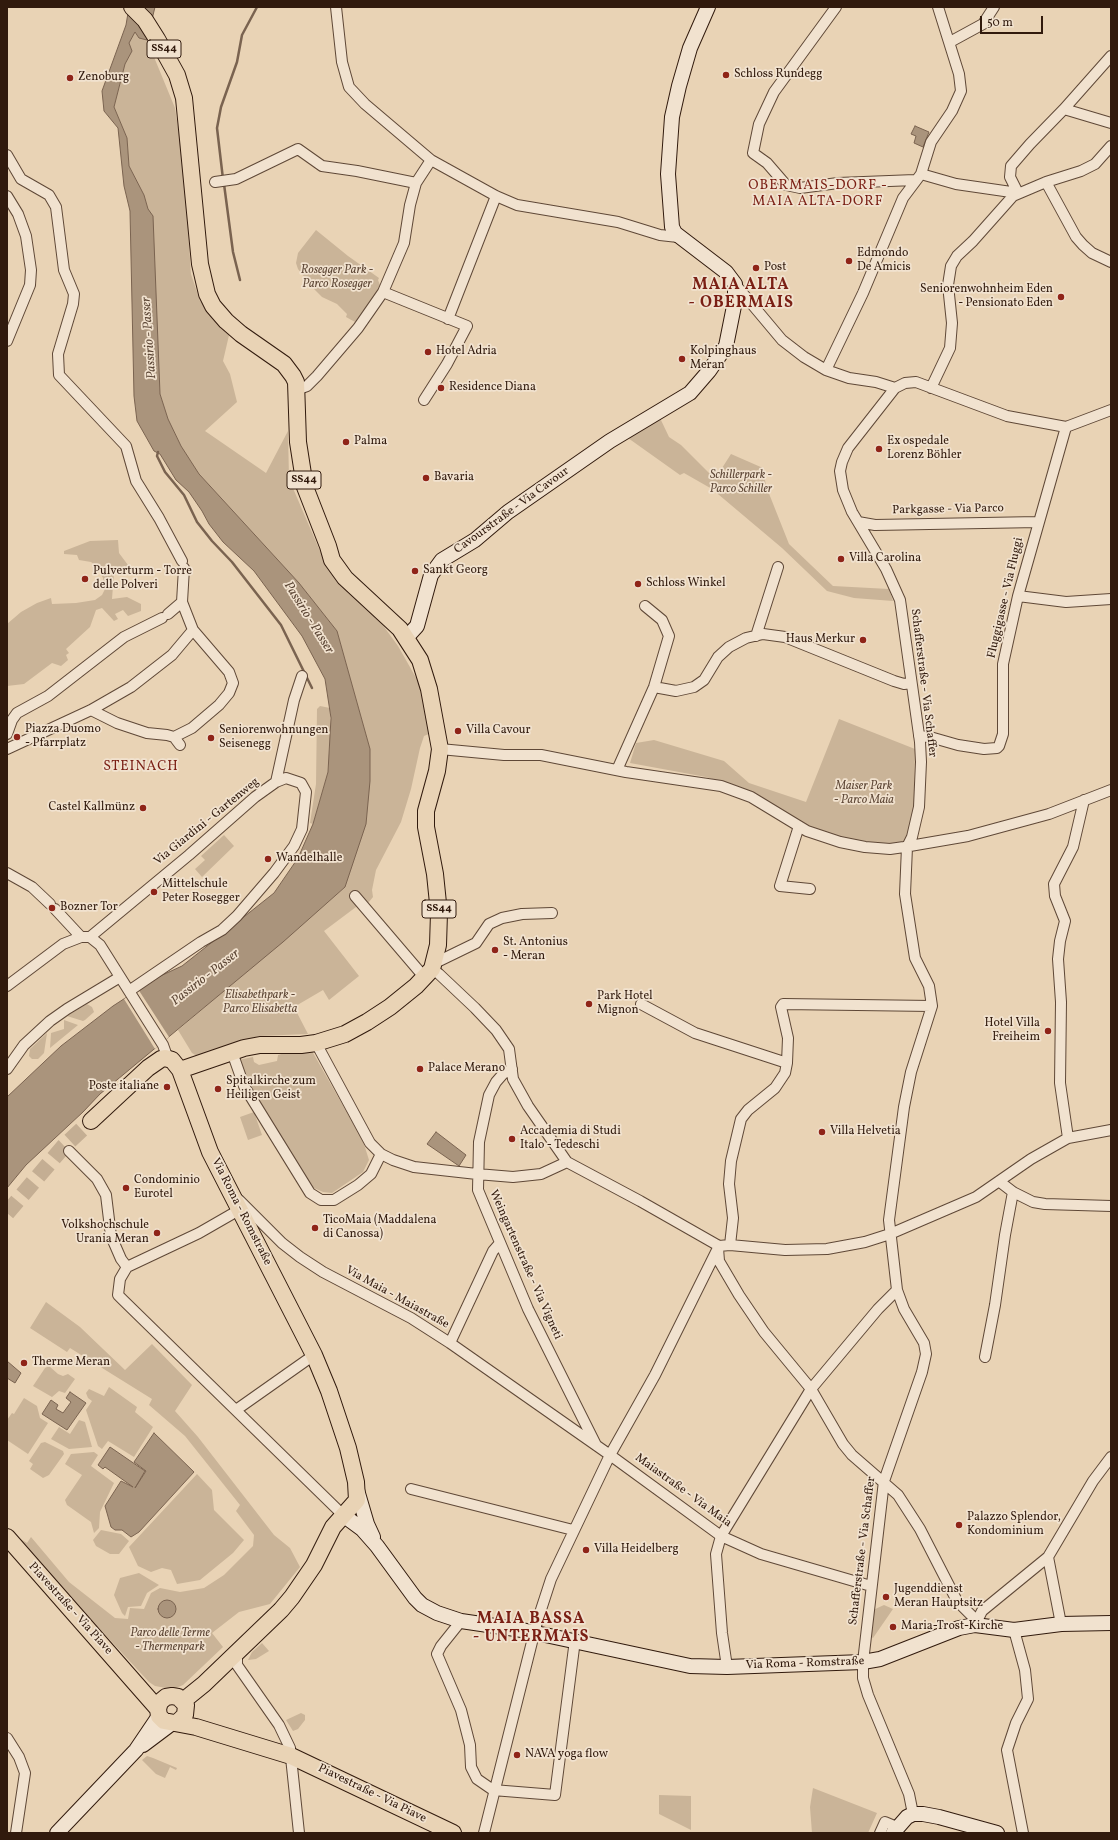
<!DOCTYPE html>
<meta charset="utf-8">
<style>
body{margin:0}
#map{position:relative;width:1118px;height:1840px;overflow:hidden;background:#e9d3b5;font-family:Vollkorn,serif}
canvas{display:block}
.frame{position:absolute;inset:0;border:8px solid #311a0d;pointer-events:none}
.scale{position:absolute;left:980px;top:16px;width:63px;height:18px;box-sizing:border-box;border:2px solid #311a0d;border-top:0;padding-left:5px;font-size:12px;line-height:14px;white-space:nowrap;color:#311a0d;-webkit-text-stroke:3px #f1e2cf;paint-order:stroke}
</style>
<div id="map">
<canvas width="1118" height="1840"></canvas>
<div class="frame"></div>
<div class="scale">50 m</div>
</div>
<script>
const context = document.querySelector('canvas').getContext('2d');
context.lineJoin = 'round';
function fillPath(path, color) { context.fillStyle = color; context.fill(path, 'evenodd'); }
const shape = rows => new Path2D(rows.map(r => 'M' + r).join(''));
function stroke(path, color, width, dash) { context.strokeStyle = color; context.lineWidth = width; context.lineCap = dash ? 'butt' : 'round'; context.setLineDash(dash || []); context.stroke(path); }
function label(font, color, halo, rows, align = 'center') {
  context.font = font + ' Vollkorn,serif'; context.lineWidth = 3.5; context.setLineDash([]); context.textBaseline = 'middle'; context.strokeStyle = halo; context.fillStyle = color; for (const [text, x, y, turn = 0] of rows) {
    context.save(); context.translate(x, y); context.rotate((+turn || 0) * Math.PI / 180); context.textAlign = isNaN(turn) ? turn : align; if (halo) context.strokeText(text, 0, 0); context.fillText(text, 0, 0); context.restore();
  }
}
fillPath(shape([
 [135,32,139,38,147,40,175,108,184,166,191,274,200,301,230,331,223,361,230,374,237,402,205,431,266,473,288,431,289,479,320,551,335,578,382,624,398,646,419,683,431,733,424,736,420,748,411,789,401,822,376,870,372,890,373,897,364,908,360,904,324,931,359,976,329,1000,323,990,294,1007,308,1034,259,1036,197,1056,192,1053,178,1030,345,887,370,749,337,631,299,583,199,474,181,446,168,419,160,394,148,209,144,195,129,166,127,138,114,107,125,64,132,51,129,43],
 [316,230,348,256,379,278,378,280,380,285,376,294,355,322,346,317,347,314,337,304,322,297,314,289,298,269,296,263,298,253],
 [660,418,669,437,681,445,715,479,731,454,763,468,766,486,789,544,833,586,889,589,893,601,854,598,827,591,782,548,712,489,684,473,680,475,628,438],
 [118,540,119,553,128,565,129,572,114,572,112,599,127,597,141,604,141,611,128,616,123,610,115,614,118,619,114,621,102,608,96,610,90,627,66,649,69,653,66,655,68,660,61,666,52,663,24,684,7,686,7,624,21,612,37,603,51,598,52,604,76,603,95,600,102,595,105,589,103,578,97,567,91,562,79,560,77,555,64,554,64,551,90,541],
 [320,706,330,708,330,741,328,772,313,824,310,823,316,784,317,709],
 [839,719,915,749,914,805,905,846,865,846,809,829,731,785,706,777,630,763,636,743,654,740,724,761,749,783,806,802],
 [224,835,234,846,202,877,195,869,205,860,201,856],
 [87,1004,92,1007,94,1012,85,1020,83,1021,67,1016],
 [64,1020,78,1025,50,1048,51,1033,64,1029],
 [47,1033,44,1053,38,1059,32,1059,29,1056,30,1049],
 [312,1051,363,1141,369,1160,363,1172,332,1193,323,1192,314,1188,309,1183,248,1086,238,1060,253,1057,254,1062,259,1065,277,1061,278,1055,288,1052],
 [254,1112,262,1135,248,1140,240,1117],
 [46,1302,80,1327,125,1370,152,1344,192,1385,175,1411,198,1437,274,1535,290,1548,300,1567,270,1604,239,1612,212,1633,223,1647,183,1685,176,1688,166,1688,155,1686,149,1682,18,1541,19,1538,27,1543,31,1537,69,1582,115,1618,128,1619,130,1608,144,1609,151,1593,160,1588,180,1592,204,1588,224,1575,253,1546,254,1535,236,1511,240,1505,185,1436,149,1405,152,1399,70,1348,67,1352,30,1328],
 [49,1366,58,1374,63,1376,68,1374,75,1379,65,1393,59,1391,52,1397,33,1386,45,1368],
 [109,1387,137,1407,135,1412,153,1427,134,1457,108,1441,102,1449,98,1446,86,1410,92,1401,88,1398,86,1393,89,1389,104,1396],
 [24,1398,37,1406,40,1418,48,1423,28,1454,7,1440,7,1420,12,1413,14,1414],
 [79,1420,85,1422,92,1447,69,1449,51,1439,59,1427,70,1434],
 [45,1442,63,1451,64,1454,49,1475,43,1478,30,1469,33,1464,29,1461,41,1443],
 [94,1452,98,1455,91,1466,114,1483,100,1512,99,1528,94,1533,91,1522,67,1505,65,1500,82,1475,65,1464,71,1454],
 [197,1474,212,1490,214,1510,244,1540,233,1553,200,1580,177,1584,171,1570,162,1568,151,1572,138,1566,129,1547],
 [101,1530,121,1534,129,1541,119,1554,110,1554,96,1546,93,1540],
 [139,1573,159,1585,147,1593,141,1606,128,1607,125,1616,122,1613,114,1595,120,1578],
 [884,1605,893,1609,873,1638,870,1636,873,1610],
 [262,1643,269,1651,256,1659,248,1660,252,1652],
 [301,1713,305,1715,305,1720,298,1729,293,1731,286,1720],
 [147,1756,153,1758,177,1768,176,1770,170,1767,165,1778,156,1774,142,1760],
 [813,1788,877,1813,868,1833,812,1833,810,1807],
 [659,1795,691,1796,691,1830,659,1814]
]), '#cab498');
const water = shape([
 [129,7,155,7,147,40,139,38,135,32,129,43,132,51,125,64,114,107,127,138,129,166,144,195,148,209,153,216,160,394,168,419,181,446,199,474,299,583,337,631,370,749,370,781,366,824,345,887,283,942,100,1094,83,1112,26,1165,7,1188,7,1097,61,1046,113,1006,156,978,182,966,274,893,298,858,313,824,328,772,331,718,325,679,302,636,254,571,223,542,209,524,202,511,189,492,176,480,160,454,154,451,137,421,134,396,130,211,124,186,118,128,104,111,102,91,126,25,129,7],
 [915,126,929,132,923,147,914,143,916,136,911,134,915,126],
 [436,1132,466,1155,459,1166,427,1144,436,1132],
 [7,1361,21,1373,15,1383,7,1378,7,1361],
 [70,1392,86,1403,67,1430,42,1414,51,1400,58,1405,56,1409,63,1413,71,1402,66,1398,70,1392],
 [154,1433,194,1472,139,1532,131,1537,122,1530,115,1530,111,1527,105,1506,121,1481,133,1487,105,1467,103,1469,98,1465,110,1447,145,1471,135,1488,146,1471,134,1462,154,1433],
 '158 1609a9 9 0 1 1 18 0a9 9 0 1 1-18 0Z'
]);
fillPath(water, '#aa947c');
stroke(water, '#7a6350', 1);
fillPath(shape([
 [138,989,169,1037,155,1049,124,999]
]), '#e9d3b5');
stroke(shape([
 [223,179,217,128,221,107,237,62,242,35,257,7],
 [224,184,233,252,240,280],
 [158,452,157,456,165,472,184,495,197,522,212,541,232,562,281,625,312,688]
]), '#7a6350', 2.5);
stroke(shape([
 [7,1213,64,1146,91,1121]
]), '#c4ae93', 16, [16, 8]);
const street = shape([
 [336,7,342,62,349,87,365,104,431,160,496,196,517,205,618,222,660,235,678,237],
 [836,7,774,92,759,124,753,153,767,163,786,185,800,188,838,183,915,180],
 [950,42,983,24,994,7],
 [1064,109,1111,56],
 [7,155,21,179,49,195,56,207,64,270,74,294,73,304,58,354,59,375,126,446,136,481,159,518,182,561],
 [921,174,956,184,1018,193],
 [215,182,236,179,298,149,322,166,357,171,416,183],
 [1046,182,1076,237,1083,245,1092,253,1111,262],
 [1018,193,1010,177,1011,166,1030,144,1064,109,1111,123],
 [7,196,18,214,26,236,31,270,30,285,7,341],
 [735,284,782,340,804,357,826,370,849,378,876,382,895,388],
 [383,292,467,326,447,364,424,400],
 [448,319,496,196],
 [826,370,863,293,903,198,921,174,931,142,952,111,961,91,959,74,938,7],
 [931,388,950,348,952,323,948,285,951,266,957,256,973,241,1013,196,1046,182,1081,171,1095,164,1111,146],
 [296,390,307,386,317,376,358,328,383,292,404,243,410,205,416,183,431,160],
 [858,522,875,525,1038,522],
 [1018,596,1066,602,1111,599],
 [168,614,182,602],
 [756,636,778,567],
 [654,687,676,691,694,687,704,680,718,657,729,647,746,638,763,634,785,637,894,681,904,684,910,683],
 [91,710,117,723,147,733,167,735,174,737,180,745],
 [7,734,12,720,17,713,48,696,124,637,162,618],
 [919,736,930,737,958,745,984,749,997,748,999,746,1003,734,1003,664,1018,596,1066,427],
 [174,737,192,728,219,705,229,693,233,683,229,672,193,630,182,602,184,568],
 [7,749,91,710,131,687,172,655,193,630],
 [440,749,504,755,541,755,626,772,721,786,751,797,807,831,840,842,865,847,890,849,904,847,968,836,1049,814,1111,790],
 [617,770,654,687,669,636,662,620,645,606],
 [799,826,780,886,810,889],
 [7,873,32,887,50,904],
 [355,896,425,978],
 [55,909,81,937],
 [90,937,189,855,255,797,276,782,294,700,302,676],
 [435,960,439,961,476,943,489,924,502,918,522,914,552,913],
 [432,969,439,974,475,1008,496,1030,509,1049,513,1079,528,1106,567,1162,640,1201,719,1246,730,1245,785,1250,827,1249,865,1242,890,1234,976,1197,1031,1159,1068,1138,1111,1130],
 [7,986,63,944,81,937,90,937,100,945,163,1045,168,1059],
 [129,991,201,942,222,930,237,916,274,873,294,846,302,829,306,792,301,783,286,778,276,782],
 [641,1004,695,1033,787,1063,785,1073,775,1088,748,1110,741,1119,731,1161,729,1184,733,1218,730,1245],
 [316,1043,370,1143,381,1154,393,1160,414,1167,477,1174,513,1177,541,1174,567,1162],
 [232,1052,244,1086,310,1193,321,1200,334,1200,358,1185,371,1174,381,1154],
 [787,1063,788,1038,781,1007,783,1004,932,1006],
 [7,1069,24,1045,50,1021,67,1009,120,977],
 [512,1069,503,1074,496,1082,489,1095,479,1142,478,1190,528,1309,596,1445],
 [1068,1138,1060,1083,1061,1002,1058,959,1060,941,1065,921,1055,896,1054,884,1073,847,1084,800],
 [69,1151,97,1179,106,1195,111,1236,121,1259,127,1267],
 [1000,1182,1013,1192,1033,1202,1045,1204,1111,1206],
 [239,1200,282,1243,300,1257,323,1272,411,1318,450,1343,610,1455,721,1536,761,1554,871,1586],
 [718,1248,719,1261,739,1295,764,1332,811,1389,843,1444,852,1455,898,1495,920,1529,957,1601,977,1621],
 [127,1267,120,1279,118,1295,123,1300,343,1515],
 [127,1267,199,1233,239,1210],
 [450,1343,493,1251,500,1243],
 [985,1357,995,1305,1005,1235,1013,1192],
 [236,1410,314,1355],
 [411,1489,573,1530],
 [1048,1557,1061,1624],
 [461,1621,441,1646,437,1654,461,1710,470,1745,471,1767,477,1779,493,1790,555,1795,575,1640],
 [975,1625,982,1611,1048,1557,1093,1481,1111,1457],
 [1014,1630,1025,1670,1028,1699,1016,1723,1007,1750,1023,1833],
 [237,1652,237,1665,279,1725,290,1748,299,1833],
 [727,1667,722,1633,716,1554,721,1536,811,1389,878,1309,897,1290],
 [7,1738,19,1757,25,1773,16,1833],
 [913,1814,909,1794,868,1695,863,1678,863,1662,884,1481,922,1372,926,1354,924,1343,904,1309,897,1290,889,1220,904,1107,911,1072,932,1006,929,986,915,958,905,894,907,847,912,837,919,807,921,762,920,742,900,600,886,569,852,512,843,490,840,471,842,462,848,448,895,388,905,383,916,382,1007,416,1066,427,1111,410],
 [484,1833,537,1622,551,1579,610,1455,655,1375,719,1246],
 [880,1833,885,1822,897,1827]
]);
const secondary = shape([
 [406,638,417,626,431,575,442,560,475,540,508,512,610,441,690,393,709,371,726,346,735,301,735,284,726,272,675,233,672,227,668,174,672,117,679,86,690,48,708,7],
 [357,1490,367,1524,373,1537],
 [343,1515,362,1529,377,1546,415,1598,422,1605,437,1613,461,1621,522,1630,690,1666,727,1667,863,1662,880,1659,959,1628,975,1625,1014,1630,1061,1624,1111,1623],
 [143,1745,171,1724],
 [57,1833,136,1750,159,1716],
 [893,1833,907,1817,913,1814,923,1814,939,1817,997,1833]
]);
const primary = shape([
 [132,7,145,20,157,39,177,75,184,98,200,264,207,294,213,306,226,321,241,334,284,364,293,376,296,382,298,442,305,487,328,546,332,560,345,578,400,629,420,660,429,689,440,749,437,771,426,811,426,827,435,874,439,913,438,945,432,969,416,986,390,1007,367,1022,345,1034,316,1043,301,1045,260,1045,244,1048,180,1070],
 [91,1121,148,1068,161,1059,165,1058,172,1060,180,1070,210,1152,314,1355,329,1391,348,1448,356,1482,357,1500,333,1527,314,1565,292,1597,281,1610,204,1684,183,1701],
 [7,1537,158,1709],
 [177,1723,185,1715,186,1705,178,1697,172,1696,166,1697,160,1702,158,1709,159,1716,164,1721,196,1727,291,1756,453,1833]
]);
stroke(street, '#5f4837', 12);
stroke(secondary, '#311a0d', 16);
stroke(primary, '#311a0d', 18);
stroke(street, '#f1e2cf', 10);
stroke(secondary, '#f1e2cf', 14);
stroke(primary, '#e9d3b5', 16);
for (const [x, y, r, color] of [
 [726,75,4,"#8f2418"],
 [70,78,4,"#8f2418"],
 [849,261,4,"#8f2418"],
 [756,268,4,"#8f2418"],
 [1061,297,4,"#8f2418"],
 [428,352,4,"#8f2418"],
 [682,359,4,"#8f2418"],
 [441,388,4,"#8f2418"],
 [346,442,4,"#8f2418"],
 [879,449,4,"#8f2418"],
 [426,478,4,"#8f2418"],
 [841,559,4,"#8f2418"],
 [415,571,4,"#8f2418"],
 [85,579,4,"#8f2418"],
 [638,584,4,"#8f2418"],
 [863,640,4,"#8f2418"],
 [458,731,4,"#8f2418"],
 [17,737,4,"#8f2418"],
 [211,738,4,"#8f2418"],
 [143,808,4,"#8f2418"],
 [268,859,4,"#8f2418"],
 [154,892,4,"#8f2418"],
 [52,908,4,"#8f2418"],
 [495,950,4,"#8f2418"],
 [589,1004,4,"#8f2418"],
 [1048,1031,4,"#8f2418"],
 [420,1069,4,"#8f2418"],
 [167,1087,4,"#8f2418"],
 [218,1089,4,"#8f2418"],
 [822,1132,4,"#8f2418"],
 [512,1139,4,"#8f2418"],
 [126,1188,4,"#8f2418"],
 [315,1228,4,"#8f2418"],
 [157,1233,4,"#8f2418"],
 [24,1363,4,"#8f2418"],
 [959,1525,4,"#8f2418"],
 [586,1550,4,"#8f2418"],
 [886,1597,4,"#8f2418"],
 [893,1627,4,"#8f2418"],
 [517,1755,4,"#8f2418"]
]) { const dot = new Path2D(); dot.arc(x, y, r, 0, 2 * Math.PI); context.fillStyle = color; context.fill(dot); stroke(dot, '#f1e2cf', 1.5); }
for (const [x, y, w] of [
 [164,49,34],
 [304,480,34],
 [439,909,34]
]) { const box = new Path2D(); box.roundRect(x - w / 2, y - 9, w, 18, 3); context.fillStyle = '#f1e2cf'; context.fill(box); stroke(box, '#311a0d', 1); }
label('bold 11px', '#311a0d', null, [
 ["SS44",164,49],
 ["SS44",304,480],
 ["SS44",439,909]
]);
label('12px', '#311a0d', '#f1e2cf', [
 ["Schloss Rundegg",734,75],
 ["Zenoburg",78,78],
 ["Edmondo",857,254],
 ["De Amicis",857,268],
 ["Post",764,268],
 ["Seniorenwohnheim Eden",1053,290,"right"],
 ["- Pensionato Eden",1053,304,"right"],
 ["Hotel Adria",436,352],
 ["Kolpinghaus",690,352],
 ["Meran",690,366],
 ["Residence Diana",449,388],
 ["Palma",354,442],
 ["Ex ospedale",887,442],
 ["Lorenz Böhler",887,456],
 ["Bavaria",434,478],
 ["Villa Carolina",849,559],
 ["Sankt Georg",423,571],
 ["Pulverturm - Torre",93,572],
 ["delle Polveri",93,586],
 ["Schloss Winkel",646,584],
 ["Haus Merkur",855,640,"right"],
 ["Piazza Duomo",25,730],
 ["- Pfarrplatz",25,744],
 ["Seniorenwohnungen",219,731],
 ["Seisenegg",219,745],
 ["Villa Cavour",466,731],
 ["Castel Kallmünz",135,808,"right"],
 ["Wandelhalle",276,859],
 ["Mittelschule",162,885],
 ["Peter Rosegger",162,899],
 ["Bozner Tor",60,908],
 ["St. Antonius",503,943],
 ["- Meran",503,957],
 ["Park Hotel",597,997],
 ["Mignon",597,1011],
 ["Hotel Villa",1040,1024,"right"],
 ["Freiheim",1040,1038,"right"],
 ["Palace Merano",428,1069],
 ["Spitalkirche zum",226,1082],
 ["Heiligen Geist",226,1096],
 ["Poste italiane",159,1087,"right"],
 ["Accademia di Studi",520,1132],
 ["Italo - Tedeschi",520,1146],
 ["Villa Helvetia",830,1132],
 ["Condominio",134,1181],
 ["Eurotel",134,1195],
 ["TicoMaia (Maddalena",323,1221],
 ["di Canossa)",323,1235],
 ["Volkshochschule",149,1226,"right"],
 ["Urania Meran",149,1240,"right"],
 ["Therme Meran",32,1363],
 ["Palazzo Splendor,",967,1518],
 ["Kondominium",967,1532],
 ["Villa Heidelberg",594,1550],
 ["Jugenddienst",894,1590],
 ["Meran Hauptsitz",894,1604],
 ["Maria-Trost-Kirche",901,1627],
 ["NAVA yoga flow",525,1755]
], 'left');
label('italic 12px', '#5f4837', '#f1e2cf', [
 ["Rosegger Park -",337,271],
 ["Parco Rosegger",337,285],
 ["Schillerpark -",741,476],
 ["Parco Schiller",741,490],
 ["Maiser Park",864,787],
 ["- Parco Maia",864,801],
 ["Elisabethpark -",260,996],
 ["Parco Elisabetta",260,1010],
 ["Parco delle Terme",170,1634],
 ["- Thermenpark",170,1648]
]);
label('12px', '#311a0d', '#f1e2cf', [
 ["Parkgasse - Via Parco",948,510,-1],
 ["Cavourstraße - Via Cavour",512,511,-36],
 ["Fluggigasse - Via Fluggi",1006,598,-77],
 ["Schafferstraße - Via Schaffer",923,683,83],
 ["Via Giardini - Gartenweg",207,822,-39],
 ["Via Roma - Romstraße",241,1212,63],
 ["Weingartenstraße - Via Vigneti",525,1265,66],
 ["Via Maia - Maiastraße",397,1298,29],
 ["Maiastraße - Via Maia",683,1491,36],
 ["Schafferstraße - Via Schaffer",863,1551,-83],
 ["Piavestraße - Via Piave",70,1609,48],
 ["Via Roma - Romstraße",805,1664,-2],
 ["Piavestraße - Via Piave",372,1794,26]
]);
label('italic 13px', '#5b4534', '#f1e2cf', [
 ["Passirio - Passer",150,338,-94],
 ["Passirio - Passer",308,618,58],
 ["Passirio - Passer",206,978,-38]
]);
context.letterSpacing = '1px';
label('14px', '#7a1f14', '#f1e2cf', [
 ["OBERMAIS-DORF -",818,186],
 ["MAIA ALTA-DORF",818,202],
 ["STEINACH",141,767]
]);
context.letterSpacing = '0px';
context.letterSpacing = '1px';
label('bold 16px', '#7a1f14', '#f1e2cf', [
 ["MAIA ALTA",741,286],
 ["- OBERMAIS",741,304],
 ["MAIA BASSA",531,1620],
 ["- UNTERMAIS",531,1638]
]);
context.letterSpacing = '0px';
</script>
